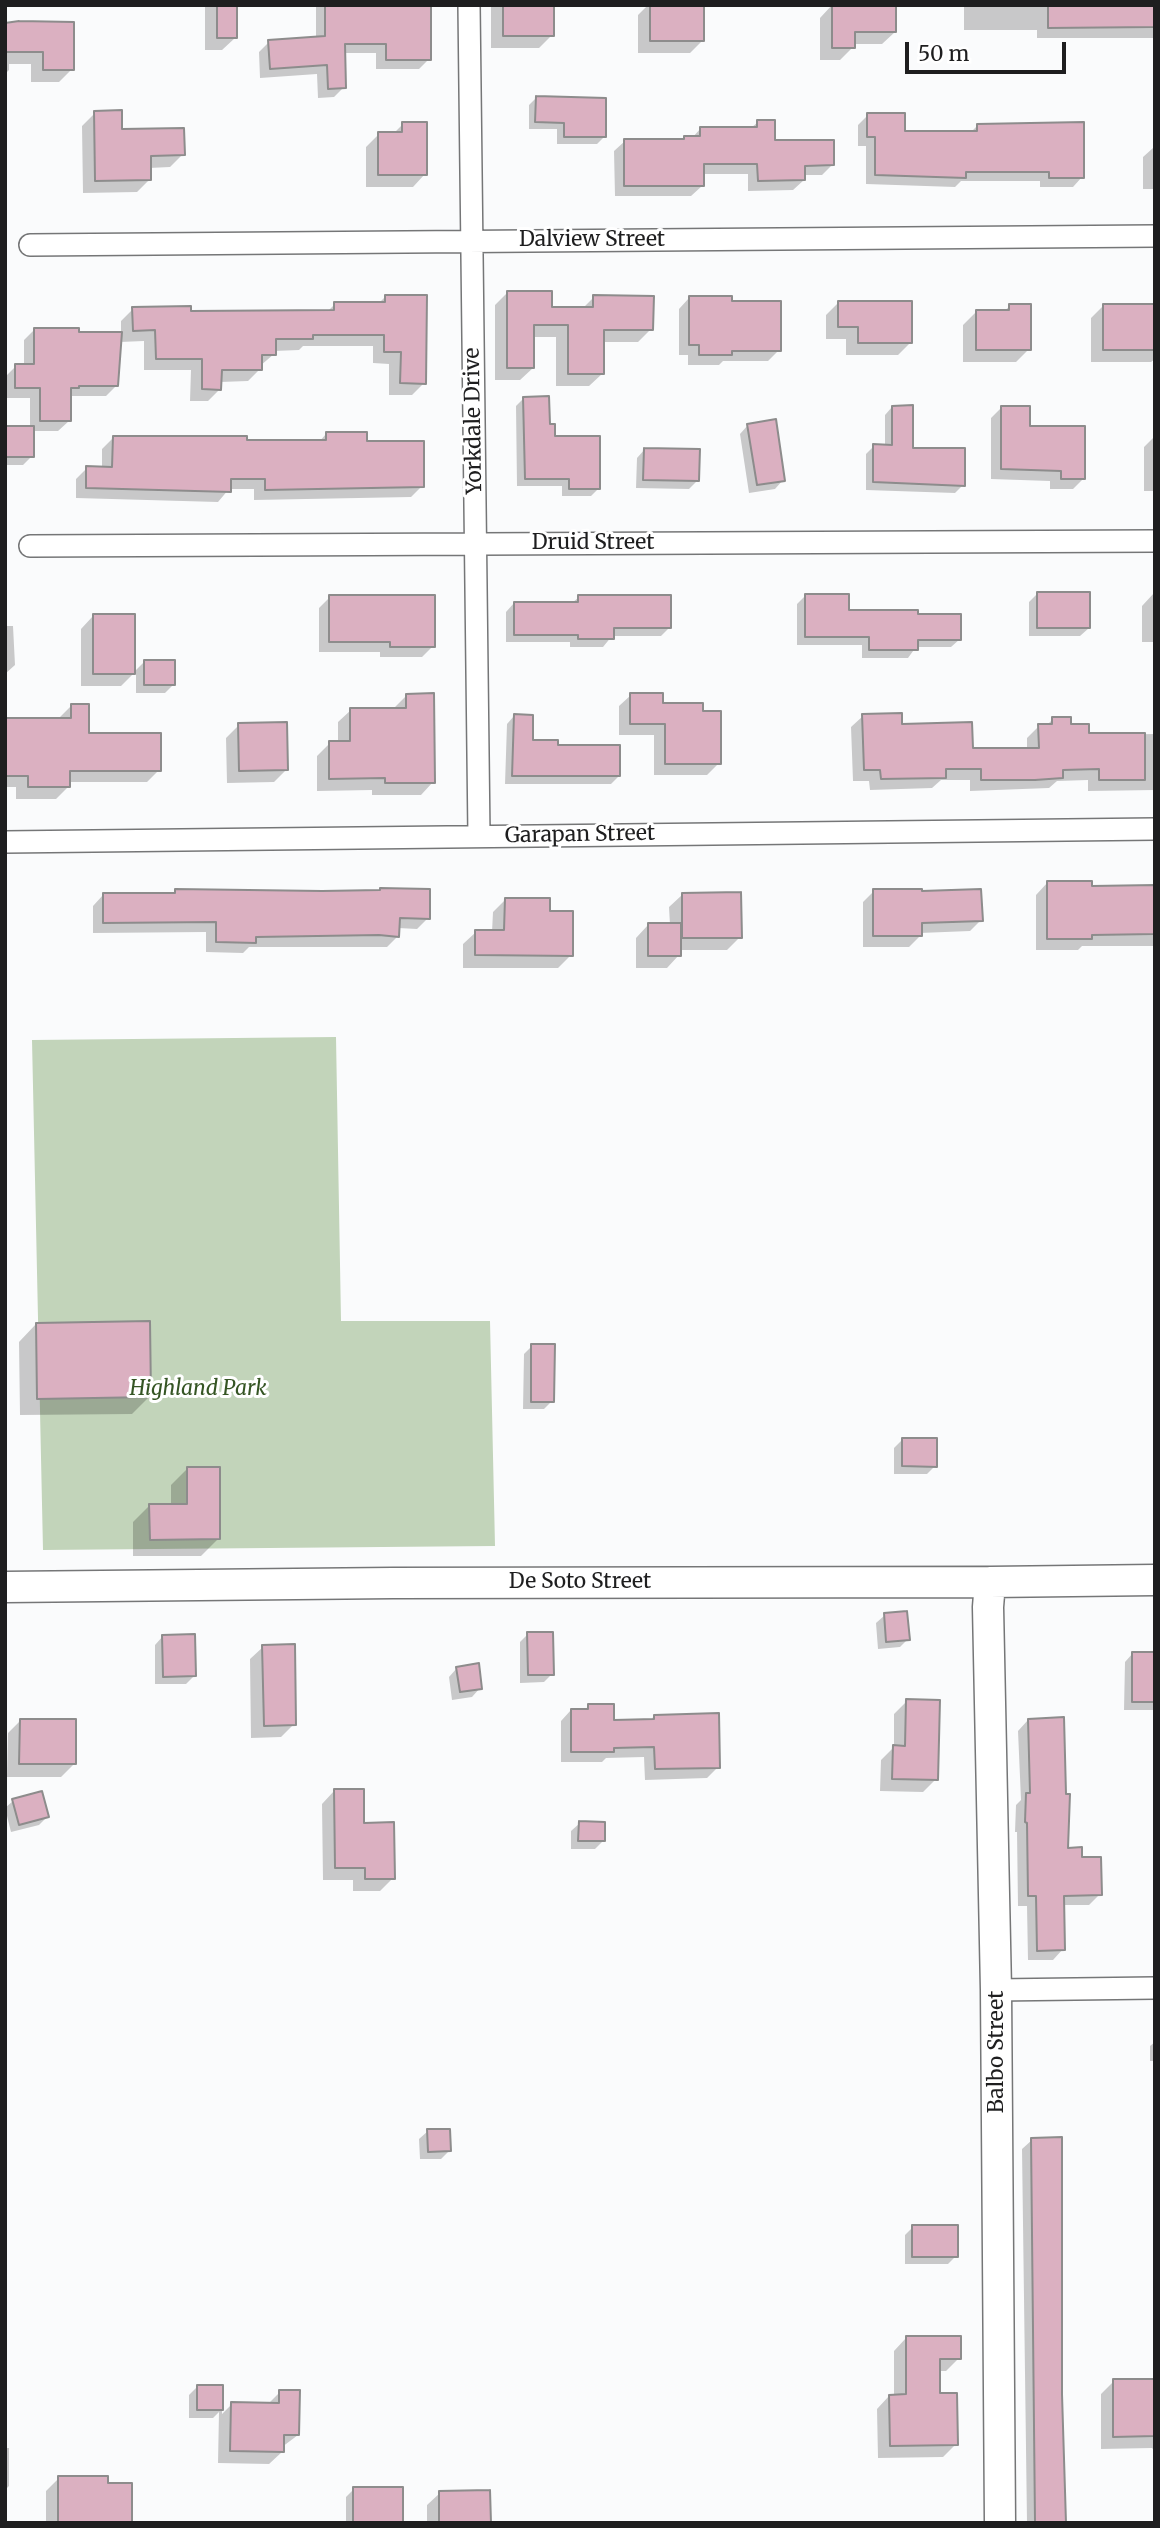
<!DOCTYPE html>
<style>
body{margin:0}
#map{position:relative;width:1160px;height:2528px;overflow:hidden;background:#fafbfc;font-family:Merriweather,serif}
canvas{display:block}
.frame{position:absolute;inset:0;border:7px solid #1e1e1f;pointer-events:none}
.scale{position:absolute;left:905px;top:42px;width:161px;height:32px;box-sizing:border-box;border:4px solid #1e1e1f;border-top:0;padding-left:9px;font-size:21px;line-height:24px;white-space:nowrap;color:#1e1e1f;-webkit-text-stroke:5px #fff;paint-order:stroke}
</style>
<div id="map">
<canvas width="1160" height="2528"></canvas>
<div class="frame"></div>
<div class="scale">50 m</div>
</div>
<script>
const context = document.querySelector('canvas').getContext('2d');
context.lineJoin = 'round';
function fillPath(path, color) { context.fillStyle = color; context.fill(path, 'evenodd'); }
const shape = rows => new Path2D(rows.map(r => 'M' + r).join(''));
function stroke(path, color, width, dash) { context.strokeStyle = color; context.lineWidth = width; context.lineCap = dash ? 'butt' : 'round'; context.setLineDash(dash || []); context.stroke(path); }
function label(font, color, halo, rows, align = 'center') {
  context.font = font + ' Merriweather,serif'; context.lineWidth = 6; context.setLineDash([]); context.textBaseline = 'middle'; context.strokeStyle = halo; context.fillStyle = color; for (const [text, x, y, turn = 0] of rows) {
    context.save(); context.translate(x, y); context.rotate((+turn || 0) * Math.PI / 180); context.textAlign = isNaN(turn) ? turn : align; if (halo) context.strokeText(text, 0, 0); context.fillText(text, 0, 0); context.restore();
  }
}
fillPath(shape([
 [336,1037,341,1321,490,1321,495,1546,43,1550,32,1040]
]), '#c2d4ba');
fillPath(shape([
 [235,5,235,38,222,50,205,50,205,6],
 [316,5,429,5,429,59,419,69,376,69,376,53,343,53,344,87,334,97,318,98,317,74,260,78,259,52,269,42,316,38],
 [491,5,552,5,552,35,539,48,491,48],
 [648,5,703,5,703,40,690,53,638,53,638,15],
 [832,5,895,5,895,32,882,44,853,44,853,47,840,60,820,60,820,18],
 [964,5,1155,5,1155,68,1153,38,1037,38,1037,30,964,30],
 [5,25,72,69,59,82,31,82,31,64,9,64,9,70,5,74],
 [536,98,604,137,597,144,557,144,557,129,529,129,529,105],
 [95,113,120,131,183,154,170,167,149,168,150,179,137,192,83,193,82,126],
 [868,115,903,133,970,133,977,126,1082,177,1073,187,1040,187,1040,181,961,181,955,187,866,184,866,146,858,146,858,125],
 [758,122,774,142,832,165,822,175,804,175,804,180,793,190,748,191,748,174,702,174,702,186,691,196,615,196,614,151,625,141,682,141,685,138,692,138,701,128,751,128],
 [403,124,425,174,413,187,366,187,366,147,379,134,393,134],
 [1153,148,1155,148,1155,189,1143,189,1143,157],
 [508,292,550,309,582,309,594,297,651,329,638,342,602,342,602,374,589,386,556,386,556,337,533,337,533,368,520,380,495,380,495,305],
 [386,296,424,383,412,395,389,395,389,364,373,363,373,346,303,346,299,350,274,351,274,354,260,366,260,369,248,381,220,382,220,389,208,401,190,401,191,370,144,370,144,341,120,342,117,385,106,396,69,396,69,421,58,431,32,431,32,456,23,465,5,465,5,427,30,427,30,398,5,398,5,377,16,366,24,366,24,340,35,329,77,334,121,334,121,321,133,309,190,313,327,312,335,304,378,304],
 [689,298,730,302,779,350,768,361,723,361,719,365,688,365,688,355,679,355,679,309],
 [839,302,911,342,898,355,846,355,846,339,826,339,826,315],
 [1010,306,1029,349,1016,362,963,362,963,325,976,312,1003,312],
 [1103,306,1155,306,1155,359,1151,362,1091,362,1091,318],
 [524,398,549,426,553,438,598,489,591,496,562,496,562,486,517,486,516,406],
 [892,407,911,450,963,485,955,493,866,490,866,454,874,446,885,446,885,415],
 [1002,407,1084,478,1073,489,1050,489,1050,481,991,479,991,418],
 [748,425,783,480,775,489,749,493,740,434],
 [326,434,366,443,422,486,411,497,254,500,254,489,229,489,218,502,76,498,76,479,87,468,102,469,102,449,113,438,319,442],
 [1155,436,1155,491,1144,491,1144,447],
 [645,449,697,481,689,489,636,488,637,458],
 [1038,593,1089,628,1080,636,1029,636,1029,602],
 [1154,593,1155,642,1142,642,1142,606],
 [806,595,848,612,916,616,960,639,951,647,916,647,908,658,862,658,862,645,797,645,797,604],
 [330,597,433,646,422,657,380,657,380,652,319,652,319,608],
 [579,597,669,628,661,636,612,636,603,647,570,647,570,642,506,642,506,612,514,603,572,603],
 [93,616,133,673,144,662,173,685,165,693,136,693,136,671,121,686,81,686,81,629],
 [5,626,13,626,15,665,5,674],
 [407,695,433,782,421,795,372,795,372,790,317,791,317,756,330,743,338,743,338,722,351,710,394,708],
 [631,695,661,705,719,763,707,775,654,775,654,735,619,735,619,706],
 [71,706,87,735,159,770,147,782,69,782,69,786,56,799,16,799,16,787,5,787,5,719,59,718],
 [514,716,531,742,556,747,619,776,611,784,505,784,507,724],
 [863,716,901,726,971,750,1027,750,1027,738,1039,726,1046,726,1053,719,1087,735,1155,734,1155,790,1088,791,1088,780,1057,781,1049,788,970,791,970,780,941,780,932,788,870,790,869,781,853,781,851,727],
 [239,725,287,769,274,782,227,783,226,738],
 [1048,882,1090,888,1155,887,1155,955,1154,946,1082,946,1078,950,1036,950,1036,895],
 [175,891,428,891,428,918,417,929,398,928,397,937,387,947,249,947,243,953,206,952,206,932,93,933,93,906,103,895,171,895],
 [874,891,981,920,970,931,920,933,920,936,909,947,863,947,863,902],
 [682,895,740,937,727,950,679,950,679,955,667,968,636,968,636,938,648,925,670,925,669,907],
 [505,900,548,913,571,955,558,968,463,968,463,944,476,932,492,932,493,912],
 [36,1324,149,1397,132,1414,20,1415,19,1342],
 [532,1346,552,1401,544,1409,523,1409,524,1354],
 [902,1440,935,1466,927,1474,894,1474,894,1448],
 [188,1468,218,1539,201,1556,133,1556,133,1522,150,1505,171,1505,171,1485],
 [885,1615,908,1639,900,1647,878,1649,876,1623],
 [528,1634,552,1674,544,1682,520,1683,520,1642],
 [163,1636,195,1675,186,1684,155,1684,155,1645],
 [263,1647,294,1724,281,1737,251,1738,250,1659],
 [1133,1653,1155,1653,1154,1710,1124,1710,1125,1662],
 [457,1668,480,1688,472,1697,452,1700,449,1677],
 [907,1701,936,1779,923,1792,880,1791,881,1760,894,1747,894,1714],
 [589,1706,613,1721,650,1721,654,1716,718,1767,707,1778,645,1780,644,1757,606,1758,602,1762,561,1762,561,1721,571,1710,584,1710],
 [1028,1720,1066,1849,1081,1859,1100,1894,1089,1905,1062,1905,1063,1949,1053,1960,1028,1960,1027,1906,1018,1906,1017,1832,1015,1832,1016,1805,1021,1800,1018,1731],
 [20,1721,74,1764,61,1777,7,1777,8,1733],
 [334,1791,362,1825,393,1878,380,1891,353,1891,353,1880,323,1880,322,1804],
 [13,1801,47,1817,39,1825,11,1832,5,1808],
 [580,1823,603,1841,595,1849,571,1849,571,1831],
 [1155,2042,1155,2061,1150,2061,1150,2046],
 [428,2131,450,2150,441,2159,420,2159,419,2139],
 [1032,2140,1060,2394,1063,2523,1027,2523,1022,2149],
 [913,2227,956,2256,948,2264,905,2264,905,2235],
 [906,2338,959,2358,946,2371,938,2371,938,2395,956,2444,943,2457,878,2458,877,2409,889,2396,894,2396,894,2351],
 [1114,2381,1155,2382,1155,2451,1152,2448,1101,2449,1101,2394],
 [197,2387,222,2387,222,2414,232,2404,268,2404,280,2392,298,2435,282,2447,282,2452,269,2464,218,2463,219,2412,213,2418,189,2418,189,2395],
 [5,2448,9,2448,9,2486,5,2490],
 [59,2478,106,2485,129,2523,46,2523,46,2491],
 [354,2489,401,2522,346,2523,346,2497],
 [440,2493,489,2523,427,2523,427,2505]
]), '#0003');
const building = shape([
 [217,5,237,5,237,38,217,38,217,5],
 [325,5,431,5,431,60,386,60,386,44,345,44,346,88,328,89,327,65,270,69,268,40,325,36,325,5],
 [503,5,554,5,554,36,503,36,503,5],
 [650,5,704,5,704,41,650,41,650,5],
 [832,5,896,5,896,32,855,32,855,48,832,48,832,5],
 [1048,5,1155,5,1155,27,1048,28,1048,5],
 [19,21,74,22,74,70,43,70,43,52,5,52,5,23,19,21],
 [536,96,606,98,606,137,564,137,564,123,535,122,536,96],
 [122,110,122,129,184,128,185,155,151,156,151,180,95,181,94,111,122,110],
 [867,113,905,113,905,131,977,131,977,124,1084,122,1084,178,1049,178,1049,172,966,172,966,178,875,175,875,137,867,137,867,113],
 [757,120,775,120,775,140,834,140,834,165,805,166,805,180,758,181,757,164,704,164,704,186,624,186,624,139,684,139,684,136,700,136,700,127,757,127,757,120],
 [402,122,427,122,427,175,378,175,378,132,402,132,402,122],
 [507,291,552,291,552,307,593,307,593,295,654,296,653,330,604,330,604,374,568,374,568,325,534,325,534,368,507,368,507,291],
 [385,295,427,295,426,384,400,383,401,352,384,352,384,335,313,335,313,339,276,339,276,355,262,355,262,370,222,370,221,390,202,389,202,359,156,359,155,330,133,331,132,307,191,306,191,311,334,310,334,302,385,302,385,295],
 [689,296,732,296,732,301,781,301,781,351,732,351,732,355,699,355,699,345,689,345,689,296],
 [838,301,912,301,912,343,858,343,858,327,838,327,838,301],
 [1009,304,1031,304,1031,350,976,350,976,310,1009,310,1009,304],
 [1103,304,1155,304,1155,350,1103,350,1103,304],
 [34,328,79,328,79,332,122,332,118,386,79,386,79,388,71,388,71,421,40,421,40,388,15,388,15,364,34,364,34,328],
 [549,396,550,424,555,424,555,436,600,436,600,489,569,489,569,479,525,479,523,397,549,396],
 [913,405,913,448,965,448,965,486,873,482,873,444,892,445,892,406,913,405],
 [1001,406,1030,406,1030,426,1085,426,1085,479,1061,479,1061,471,1001,469,1001,406],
 [776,419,785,481,757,485,747,424,776,419],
 [5,426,34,426,34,457,5,457,5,426],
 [326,432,367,432,367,441,424,441,424,487,265,490,265,479,231,479,231,492,86,488,86,466,112,467,113,436,247,436,247,440,326,440,326,432],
 [644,448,700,449,699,481,643,480,644,448],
 [1037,592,1090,592,1090,628,1037,628,1037,592],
 [805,594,849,594,849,610,918,610,918,614,961,614,961,640,918,640,918,650,869,650,869,637,805,637,805,594],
 [329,595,435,595,435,647,390,647,390,642,329,642,329,595],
 [578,595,671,595,671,628,614,628,614,639,578,639,578,635,514,635,514,602,578,602,578,595],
 [93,614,135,614,135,674,93,674,93,614],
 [144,660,175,660,175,685,144,685,144,660],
 [434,693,435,783,385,783,385,778,329,779,329,741,350,741,350,708,406,708,406,694,434,693],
 [630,693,663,693,663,703,703,703,703,711,721,711,721,764,665,764,665,724,630,724,630,693],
 [71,704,89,704,89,733,161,733,161,771,70,771,70,787,28,787,28,776,5,776,5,718,71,718,71,704],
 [902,713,902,724,972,722,973,748,1039,748,1038,724,1052,724,1052,717,1071,717,1071,724,1089,724,1089,733,1145,733,1145,780,1099,780,1099,769,1063,770,1063,778,1035,780,981,780,981,769,946,769,946,778,881,779,880,770,864,770,862,714,902,713],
 [514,714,533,715,533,740,558,740,558,745,620,745,620,776,512,776,514,714],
 [287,722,288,770,239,771,238,723,287,722],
 [1047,881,1092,881,1092,886,1155,885,1155,934,1092,935,1092,939,1047,939,1047,881],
 [380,888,430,889,430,919,400,918,399,937,379,935,256,937,256,943,216,942,216,922,103,923,103,893,175,893,175,889,322,891,380,890,380,888],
 [873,889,922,889,922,891,981,889,983,921,922,923,922,936,873,936,873,889],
 [741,892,742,938,682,938,682,893,741,892],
 [505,898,550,898,550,911,573,911,573,956,475,955,475,930,504,930,505,898],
 [648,923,681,923,681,956,648,956,648,923],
 [150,1321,151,1397,37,1399,36,1323,150,1321],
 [531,1344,555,1344,554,1402,531,1402,531,1344],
 [902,1438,937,1438,937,1467,902,1466,902,1438],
 [187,1467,220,1467,220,1539,150,1540,149,1504,187,1504,187,1467],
 [907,1611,910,1640,886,1642,884,1613,907,1611],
 [527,1632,553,1632,554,1675,528,1675,527,1632],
 [195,1634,196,1676,163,1677,162,1635,195,1634],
 [295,1644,296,1725,264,1726,262,1645,295,1644],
 [1132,1652,1155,1652,1155,1702,1132,1702,1132,1652],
 [479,1663,482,1689,460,1692,456,1667,479,1663],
 [906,1699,940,1700,938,1780,892,1779,893,1745,905,1746,906,1699],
 [588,1704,614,1704,614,1720,654,1719,654,1715,719,1713,720,1768,655,1769,654,1747,614,1748,614,1752,571,1752,571,1709,588,1709,588,1704],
 [1064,1717,1066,1794,1070,1794,1068,1848,1082,1847,1082,1857,1101,1857,1102,1895,1064,1896,1065,1950,1037,1951,1036,1896,1028,1896,1027,1823,1025,1822,1026,1793,1030,1793,1028,1719,1064,1717],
 [20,1719,76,1719,76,1764,19,1764,20,1719],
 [334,1789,364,1789,364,1823,394,1822,395,1879,365,1879,365,1868,335,1868,334,1789],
 [42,1791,49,1817,19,1825,12,1799,42,1791],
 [579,1821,605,1822,605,1841,578,1841,579,1821],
 [427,2129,450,2129,451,2151,428,2152,427,2129],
 [1062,2137,1062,2394,1066,2523,1035,2523,1031,2138,1062,2137],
 [912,2225,958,2225,958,2257,912,2257,912,2225],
 [906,2336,961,2336,961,2359,940,2359,940,2393,957,2393,958,2445,890,2446,889,2395,906,2394,906,2336],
 [1113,2379,1155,2379,1155,2436,1113,2437,1113,2379],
 [197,2385,223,2385,223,2410,197,2410,197,2385],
 [279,2390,300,2390,299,2435,284,2435,284,2452,230,2451,231,2402,279,2403,279,2390],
 [58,2476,108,2476,108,2483,132,2483,132,2523,58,2523,58,2476],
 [353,2487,403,2487,403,2523,353,2523,353,2487],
 [490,2490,491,2523,439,2523,439,2491,490,2490]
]);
fillPath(building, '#dbb0c1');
stroke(building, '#8d8c8c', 2);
const street = shape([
 [469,5,479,836],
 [30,245,1155,236],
 [30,546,1155,541],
 [5,842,1155,829],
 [996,1990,1155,1988]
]);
const secondary = shape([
 [990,1582,988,1607,996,1990,1000,2523],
 [5,1587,393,1583,990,1582,1155,1580]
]);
stroke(street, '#757677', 24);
stroke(secondary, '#757677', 33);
stroke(street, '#fff', 21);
stroke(secondary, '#fff', 30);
label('21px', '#1e1e1f', '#fff', [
 ["Dalview Street",592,240],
 ["Yorkdale Drive",474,421,-91],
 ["Druid Street",593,543],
 ["Garapan Street",580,835,-1],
 ["De Soto Street",580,1582],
 ["Balbo Street",997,2052,-90]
]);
label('italic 21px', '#355524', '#fff', [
 ["Highland Park",198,1389]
]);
</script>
